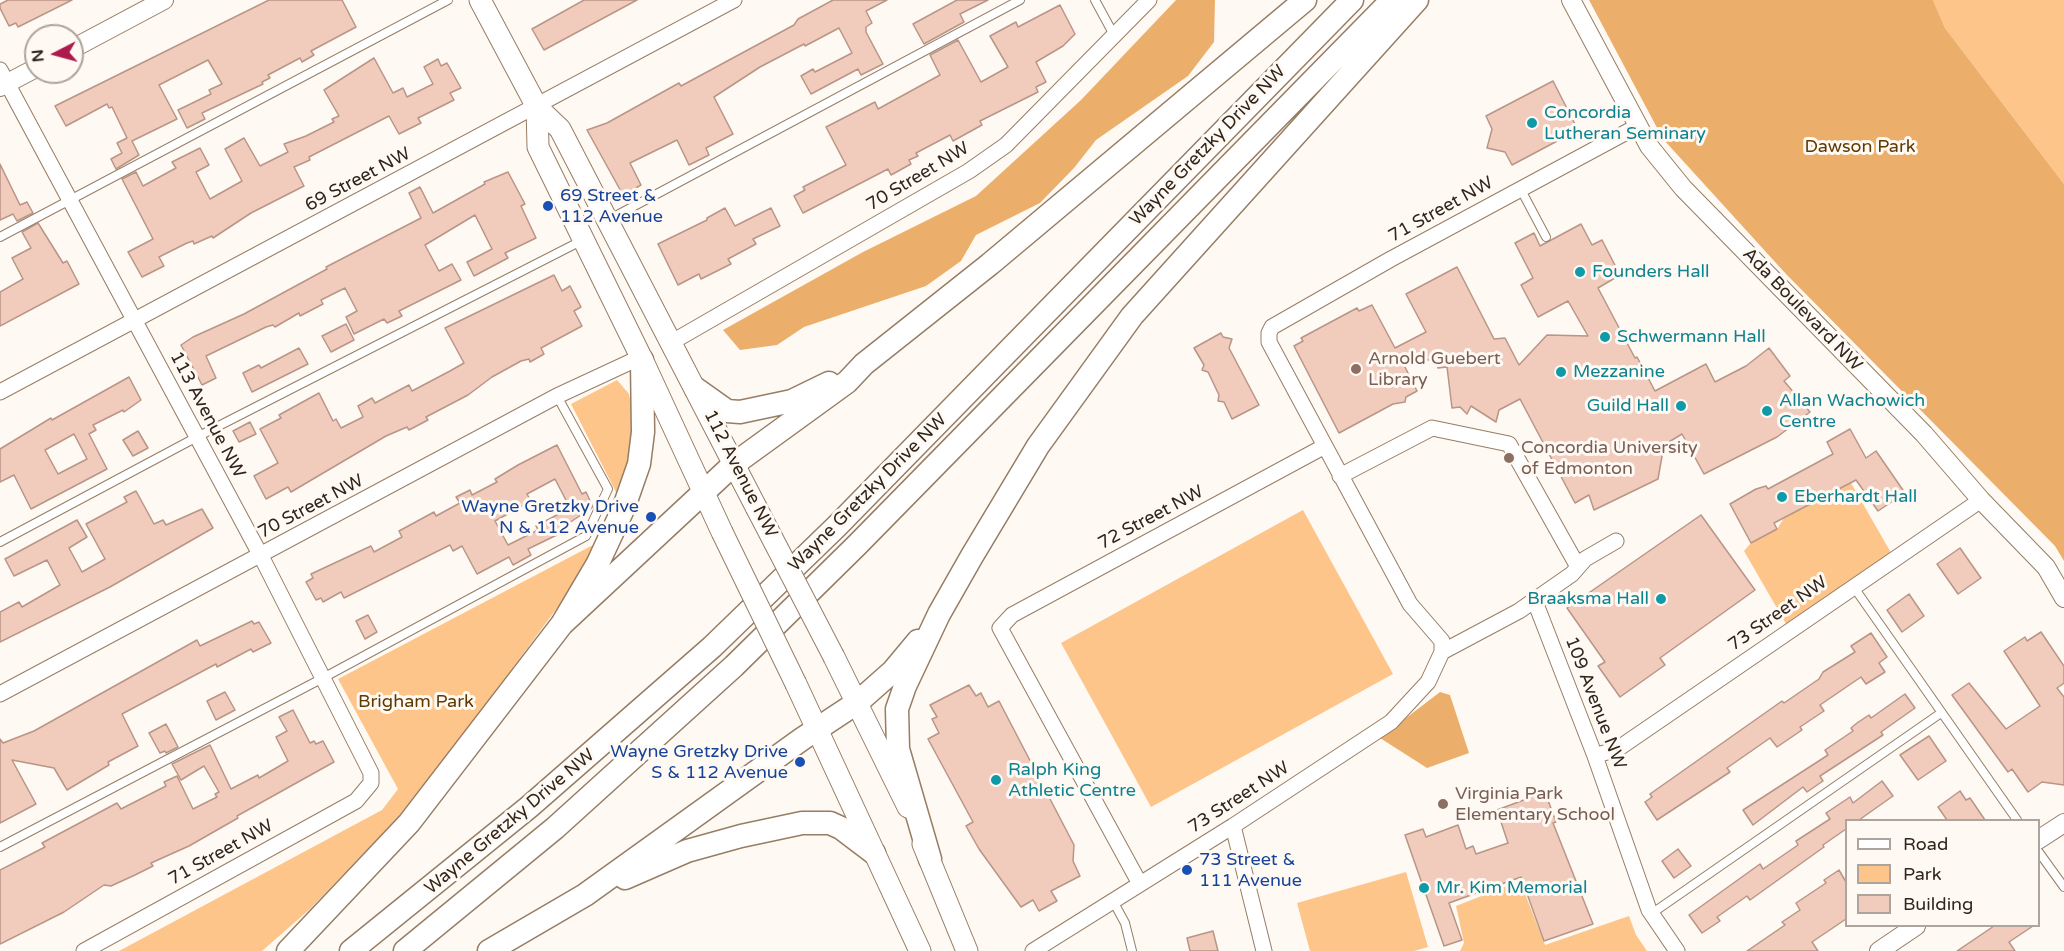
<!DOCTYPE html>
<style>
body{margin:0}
#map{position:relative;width:2064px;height:951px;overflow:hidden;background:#fff9f4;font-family:"Varela Round",sans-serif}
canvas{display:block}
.legend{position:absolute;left:1845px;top:819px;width:195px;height:108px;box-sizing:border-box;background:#fff9f4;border:2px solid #aca49d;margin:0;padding:8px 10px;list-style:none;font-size:18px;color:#2f251b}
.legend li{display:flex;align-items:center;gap:12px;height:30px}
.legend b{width:30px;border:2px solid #aca49d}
.north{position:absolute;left:24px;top:24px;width:60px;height:60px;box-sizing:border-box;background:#fff9f4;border:2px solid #aca49d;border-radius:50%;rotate:264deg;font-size:16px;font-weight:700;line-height:24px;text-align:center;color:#2f251b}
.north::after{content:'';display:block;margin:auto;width:21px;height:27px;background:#ad1b4e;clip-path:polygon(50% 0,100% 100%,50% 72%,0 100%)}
</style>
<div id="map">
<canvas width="2064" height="951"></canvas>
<ul class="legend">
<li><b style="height:8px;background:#fff"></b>Road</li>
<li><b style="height:16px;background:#fdc589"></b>Park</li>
<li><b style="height:16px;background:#f1cbbc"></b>Building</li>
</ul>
<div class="north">N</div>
</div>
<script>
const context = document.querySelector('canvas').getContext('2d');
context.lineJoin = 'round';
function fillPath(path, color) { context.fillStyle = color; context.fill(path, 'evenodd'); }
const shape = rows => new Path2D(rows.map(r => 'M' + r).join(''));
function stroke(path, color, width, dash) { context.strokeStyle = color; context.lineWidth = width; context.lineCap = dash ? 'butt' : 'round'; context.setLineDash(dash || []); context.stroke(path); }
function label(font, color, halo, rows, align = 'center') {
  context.font = font + ' "Varela Round",sans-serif'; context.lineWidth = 6; context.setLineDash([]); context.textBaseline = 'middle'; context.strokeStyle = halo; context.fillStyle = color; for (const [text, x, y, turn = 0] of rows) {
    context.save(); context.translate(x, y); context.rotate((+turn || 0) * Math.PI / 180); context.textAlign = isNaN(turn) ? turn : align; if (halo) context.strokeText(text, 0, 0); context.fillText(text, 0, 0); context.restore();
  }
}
fillPath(shape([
 [1933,0,2064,0,2064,184,1945,28],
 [617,380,629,394,632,410,632,463,586,569,413,802,310,909,262,951,119,951,382,810,398,789,338,679,593,545,617,494,571,404],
 [1851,483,1894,558,1789,629,1744,551,1751,543,1777,529,1784,518],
 [1303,510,1393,674,1151,807,1061,643],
 [1406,872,1428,947,1414,951,1310,951,1297,903],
 [1520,881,1545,945,1629,916,1636,935,1647,951,1460,951,1464,943,1456,906]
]), '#fdc589');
fillPath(shape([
 [1176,0,1215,0,1214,42,1188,76,1096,140,1074,168,1040,203,976,235,961,261,926,286,804,327,777,345,740,350,723,330,863,252,976,196,1081,100],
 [1589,0,1933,0,1945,28,2064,184,2064,561,2055,546,1786,274,1663,139],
 [1440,692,1450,695,1469,753,1427,768,1380,738]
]), '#ecaf6b');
const building = shape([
 [8,0,72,0,18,27,16,23,9,26,0,8,0,4,8,0],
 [269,0,342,0,356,27,311,51,314,55,302,62,300,58,268,75,270,78,262,82,263,84,202,113,205,119,187,128,178,110,211,94,209,90,222,84,208,60,159,85,177,119,132,141,139,155,116,169,111,159,122,153,117,143,127,138,112,107,109,108,107,104,66,126,55,106,269,0],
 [584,0,637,0,544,50,532,29,584,0],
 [833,0,887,0,866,11,872,23,866,27,866,32,883,64,861,75,858,69,811,94,801,76,813,69,815,72,852,53,839,28,805,46,804,44,760,67,714,97,733,134,706,148,709,155,689,165,677,140,630,163,641,185,623,195,587,130,607,123,679,83,681,86,794,25,798,19,833,0],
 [957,0,988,0,960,14,964,22,924,44,913,24,957,0],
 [1060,5,1075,34,1063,46,1036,62,1046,82,1036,87,1038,92,980,121,982,125,953,141,950,135,916,153,918,156,909,160,911,164,891,175,888,169,803,213,794,196,805,190,803,187,846,165,826,127,875,102,878,109,940,75,930,55,958,40,981,82,1008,67,990,36,1016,22,1018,27,1060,5],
 [374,58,393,93,403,88,407,97,433,84,424,67,438,59,441,66,447,63,461,88,450,93,454,100,418,118,421,123,399,134,389,116,309,157,310,160,294,167,304,186,251,213,213,238,212,236,194,244,193,241,187,243,159,257,164,266,142,277,128,252,153,239,122,179,136,172,143,186,176,168,172,162,200,148,209,165,196,172,210,199,242,181,225,149,244,138,260,166,288,152,284,144,306,136,334,122,332,119,339,116,324,90,374,58],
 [1553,81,1578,130,1512,165,1505,152,1487,148,1492,129,1486,116,1553,81],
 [0,164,20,205,27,202,33,213,17,221,13,214,0,220,0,164],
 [508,172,525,204,521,206,536,238,505,253,508,258,474,276,467,262,492,249,475,215,425,245,439,271,452,264,461,280,399,311,402,316,387,323,384,319,354,334,346,317,357,311,345,288,321,300,323,304,300,316,299,313,275,327,273,325,266,327,206,356,216,378,202,385,181,345,193,337,244,314,327,269,326,267,421,218,409,193,420,187,433,213,485,184,484,182,508,172],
 [725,208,735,226,771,208,780,226,753,239,756,244,728,259,731,264,701,279,699,274,678,285,658,244,707,220,707,218,725,208],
 [38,223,63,263,67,261,79,284,0,326,0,292,23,279,12,258,31,248,22,232,38,223],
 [1581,224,1592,245,1602,240,1620,275,1598,288,1635,358,1637,357,1655,391,1706,364,1715,382,1746,366,1769,348,1790,376,1784,381,1810,412,1777,437,1704,474,1682,434,1664,445,1658,479,1594,510,1589,495,1575,503,1520,399,1499,410,1496,422,1471,406,1467,414,1460,407,1452,408,1447,367,1438,368,1436,359,1403,363,1417,391,1406,397,1405,402,1393,404,1339,433,1294,346,1303,341,1301,338,1357,308,1359,311,1372,305,1395,348,1426,332,1406,294,1457,267,1494,339,1505,338,1519,365,1547,335,1588,336,1568,301,1538,317,1521,285,1533,278,1515,243,1534,233,1540,246,1581,224],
 [554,275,562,291,570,286,581,307,574,311,582,326,541,348,544,354,530,362,529,359,521,361,492,377,468,395,426,417,428,420,409,430,407,427,386,436,291,492,288,487,266,499,254,476,278,463,260,429,281,418,279,415,319,393,333,421,336,419,341,428,363,417,358,406,372,398,375,403,409,385,412,391,450,371,464,363,445,328,554,275],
 [346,324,354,340,331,352,322,336,346,324],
 [1221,333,1223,337,1232,339,1229,348,1259,405,1232,419,1224,402,1218,401,1219,395,1208,372,1202,370,1204,365,1194,348,1221,333],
 [299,348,308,364,252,392,243,373,259,365,261,368,299,348],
 [129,377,141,400,124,412,123,410,93,425,96,430,89,434,107,469,31,509,14,475,0,482,0,449,51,418,52,420,129,377],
 [74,434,87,459,58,474,45,450,74,434],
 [250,422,256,434,239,442,233,431,250,422],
 [1850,429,1866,458,1876,451,1905,493,1878,511,1856,480,1774,523,1777,529,1751,543,1730,504,1756,489,1766,486,1768,489,1833,454,1827,442,1850,429],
 [138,431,148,448,133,456,123,440,138,431],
 [557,445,582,494,586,492,593,507,563,527,565,531,528,549,531,555,513,565,509,557,477,574,462,546,453,551,450,545,344,598,341,592,323,602,321,598,316,600,306,582,313,578,311,574,371,546,374,552,402,537,399,531,434,512,436,516,460,503,456,497,470,490,472,495,497,482,495,479,518,465,557,445],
 [555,479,570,508,536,526,538,530,508,545,495,521,531,501,527,494,555,479],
 [136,491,154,524,163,520,166,525,202,509,213,528,110,587,0,642,0,612,19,602,22,607,60,585,47,560,14,576,5,559,77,520,87,537,69,548,82,572,105,559,86,524,127,502,124,497,136,491],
 [1701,515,1755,590,1660,658,1665,665,1620,697,1598,666,1605,662,1567,608,1701,515],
 [1960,548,1981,578,1958,594,1937,564,1960,548],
 [1909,594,1924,616,1902,632,1887,610,1909,594],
 [368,615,377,632,365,639,356,621,368,615],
 [252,621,254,624,259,622,271,643,253,652,251,649,217,667,216,664,122,714,138,746,108,762,109,765,67,790,54,768,12,760,36,804,0,823,0,739,3,743,34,731,197,640,200,646,252,621],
 [2041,632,2064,666,2064,683,2057,688,2064,697,2064,785,2042,782,2028,792,2012,769,2008,772,1952,695,1969,683,2006,729,2040,706,2004,651,2025,637,2027,641,2041,632],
 [1871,633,1887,657,1879,663,1885,672,1866,684,1861,677,1820,705,1824,711,1800,727,1802,730,1777,747,1770,738,1727,768,1730,772,1657,820,1645,802,1652,797,1650,794,1782,701,1784,703,1819,679,1823,672,1855,652,1851,646,1871,633],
 [969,685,976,696,981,693,988,707,999,701,1074,845,1073,861,1080,876,1051,891,1057,901,1039,911,1033,900,1021,907,979,849,966,826,973,822,928,739,939,733,932,719,937,717,930,705,969,685],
 [225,692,235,710,216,720,207,701,225,692],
 [1905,694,1915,708,1881,732,1883,735,1820,776,1823,781,1807,792,1803,787,1753,825,1743,810,1828,755,1825,750,1853,731,1851,728,1857,723,1869,715,1871,718,1905,694],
 [293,710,310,743,314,741,316,744,323,741,334,762,237,816,238,818,189,846,151,863,153,866,135,875,111,886,104,885,64,912,0,944,0,870,45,847,42,843,117,803,121,809,166,786,164,782,177,776,193,809,217,797,215,794,219,792,204,766,181,780,172,764,210,745,231,789,258,775,259,778,288,761,276,737,287,731,279,717,293,710],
 [166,724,178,747,166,753,165,751,160,753,149,733,166,724],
 [1929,736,1946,761,1918,780,1900,755,1929,736],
 [1882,781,1893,796,1859,820,1846,820,1846,829,1823,845,1824,847,1750,900,1747,896,1717,917,1720,921,1702,933,1689,915,1760,864,1763,869,1798,845,1796,841,1830,819,1826,813,1850,797,1853,803,1882,781],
 [1960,791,1966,800,1970,798,1985,820,1947,820,1938,807,1960,791],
 [1545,792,1556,822,1553,823,1593,924,1544,941,1521,877,1449,903,1462,940,1444,946,1405,835,1423,829,1426,837,1458,825,1466,849,1473,846,1476,854,1508,843,1497,810,1545,792],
 [1678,849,1691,866,1674,878,1662,861,1678,849],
 [1839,870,1846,882,1846,919,1812,942,1818,951,1747,951,1785,925,1782,922,1800,910,1796,903,1826,883,1824,880,1839,870],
 [1994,926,2033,926,2009,942,2015,951,1957,951,1994,926],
 [1213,931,1218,951,1190,951,1187,938,1213,931]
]);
fillPath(building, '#f1cbbc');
stroke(building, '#b99586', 1.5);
const service = shape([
 [1095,0,1114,35],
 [1520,188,1546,237],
 [608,220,1020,0],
 [0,237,448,0],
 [0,542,197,437,581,241],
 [1853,586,2017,820],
 [0,847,323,678,586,536,608,489,557,396],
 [2038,851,2064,887],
 [1113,901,1125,923,1132,951],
 [1651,914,1941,713]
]);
const minor = shape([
 [0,70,261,556,371,773,371,783,356,801,84,951],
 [672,342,969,171,1006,145,1149,0],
 [0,392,734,0],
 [1340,476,1432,428,1509,444,1577,565],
 [1534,599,1595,756,1649,910,1677,951],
 [1442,652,1519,611,1572,574,1585,559,1616,541],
 [0,694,557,396,641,357],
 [1595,756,1619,748,1981,500],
 [1233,826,1264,951],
 [1140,884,1000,628,1012,615,1325,446],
 [1033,951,1233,826,1391,722,1428,682,1442,652,1442,641,1410,604,1269,342,1269,333,1272,327,1391,259,1636,127]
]);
const tertiary = shape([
 [1571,0,1649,146,1683,188,1924,434,1981,500,2046,567,2064,598],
 [72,49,164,0],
 [0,87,36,68],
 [2038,840,2064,823],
 [1879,951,1916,926]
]);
const secondary = shape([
 [480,0,537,107,560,129,756,507],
 [537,107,538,147,641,357,722,532],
 [834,657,908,807],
 [796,684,920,951],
 [923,844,967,951]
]);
const primary = shape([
 [696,389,727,411,740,412,792,401,829,383],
 [562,624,734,464,847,382,864,364,990,264,1305,0],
 [930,859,898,749,897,709,905,686,939,614,972,556,1038,446,1132,316,1417,0],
 [625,878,687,851,741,836,802,823,830,823,841,828,874,853],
 [288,951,409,823,562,624,598,563,624,507,639,464,643,432,642,360],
 [351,951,529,807,712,647,837,526,1352,0],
 [405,951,555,828,734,666,857,545,1392,0],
 [489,951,585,895,802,739,858,702,893,671,918,641]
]);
stroke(service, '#967d64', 10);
stroke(minor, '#967d64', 17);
stroke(tertiary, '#967d64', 20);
stroke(secondary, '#967d64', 23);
stroke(primary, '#967d64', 25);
stroke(service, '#fff', 8);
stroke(minor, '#fff', 15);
stroke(tertiary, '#fff', 18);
stroke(secondary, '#fff', 21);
stroke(primary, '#fff', 22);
const secondaryBridge = shape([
 [756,507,834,657],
 [722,532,796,684]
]);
stroke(secondaryBridge, '#967d64', 23, []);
stroke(secondaryBridge, '#fff', 21);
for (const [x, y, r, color] of [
 [1532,123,6,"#0f9aa8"],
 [548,206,6,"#1a4fb4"],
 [1580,272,6,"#0f9aa8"],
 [1605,337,6,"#0f9aa8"],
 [1356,369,6,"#8d6e63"],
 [1561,372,6,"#0f9aa8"],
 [1681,406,6,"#0f9aa8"],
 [1767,411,6,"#0f9aa8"],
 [1509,458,6,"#8d6e63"],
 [1782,497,6,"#0f9aa8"],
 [651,517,6,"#1a4fb4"],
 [1661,599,6,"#0f9aa8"],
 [800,762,6,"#1a4fb4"],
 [996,780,6,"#0f9aa8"],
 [1443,804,6,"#8d6e63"],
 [1187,870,6,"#1a4fb4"],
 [1424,888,6,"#0f9aa8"]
]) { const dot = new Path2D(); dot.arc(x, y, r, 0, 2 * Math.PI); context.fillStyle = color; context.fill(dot); stroke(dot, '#fff9f4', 2); }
label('18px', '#0d838f', '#fff9f4', [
 ["Concordia",1544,113],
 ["Lutheran Seminary",1544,134],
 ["Founders Hall",1592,272],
 ["Schwermann Hall",1617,337],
 ["Mezzanine",1573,372],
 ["Allan Wachowich",1779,401],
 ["Centre",1779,422],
 ["Guild Hall",1669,406,"right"],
 ["Eberhardt Hall",1794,497],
 ["Braaksma Hall",1649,599,"right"],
 ["Ralph King",1008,770],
 ["Athletic Centre",1008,791],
 ["Mr. Kim Memorial",1436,888]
], 'left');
label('18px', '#2f251b', '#fff9f4', [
 ["Wayne Gretzky Drive NW",1208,146,-46],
 ["70 Street NW",918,177,-31],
 ["69 Street NW",358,180,-28],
 ["71 Street NW",1441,210,-29],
 ["Ada Boulevard NW",1802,310,46],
 ["113 Avenue NW",207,415,62],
 ["112 Avenue NW",740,474,63],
 ["Wayne Gretzky Drive NW",868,493,-45],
 ["70 Street NW",311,507,-28],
 ["72 Street NW",1151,518,-28],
 ["73 Street NW",1778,614,-35],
 ["109 Avenue NW",1595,703,69],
 ["73 Street NW",1239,798,-33],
 ["Wayne Gretzky Drive NW",510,822,-40],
 ["71 Street NW",221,853,-29]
]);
label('18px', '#603900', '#fff9f4', [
 ["Dawson Park",1860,147],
 ["Brigham Park",416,702]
]);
label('18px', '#164399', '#fff9f4', [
 ["69 Street &",560,196],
 ["112 Avenue",560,217],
 ["Wayne Gretzky Drive",639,507,"right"],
 ["N & 112 Avenue",639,528,"right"],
 ["Wayne Gretzky Drive",788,752,"right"],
 ["S & 112 Avenue",788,773,"right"],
 ["73 Street &",1199,860],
 ["111 Avenue",1199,881]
], 'left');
label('18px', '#785e54', '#fff9f4', [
 ["Arnold Guebert",1368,359],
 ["Library",1368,380],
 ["Concordia University",1521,448],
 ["of Edmonton",1521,469],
 ["Virginia Park",1455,794],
 ["Elementary School",1455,815]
], 'left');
</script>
